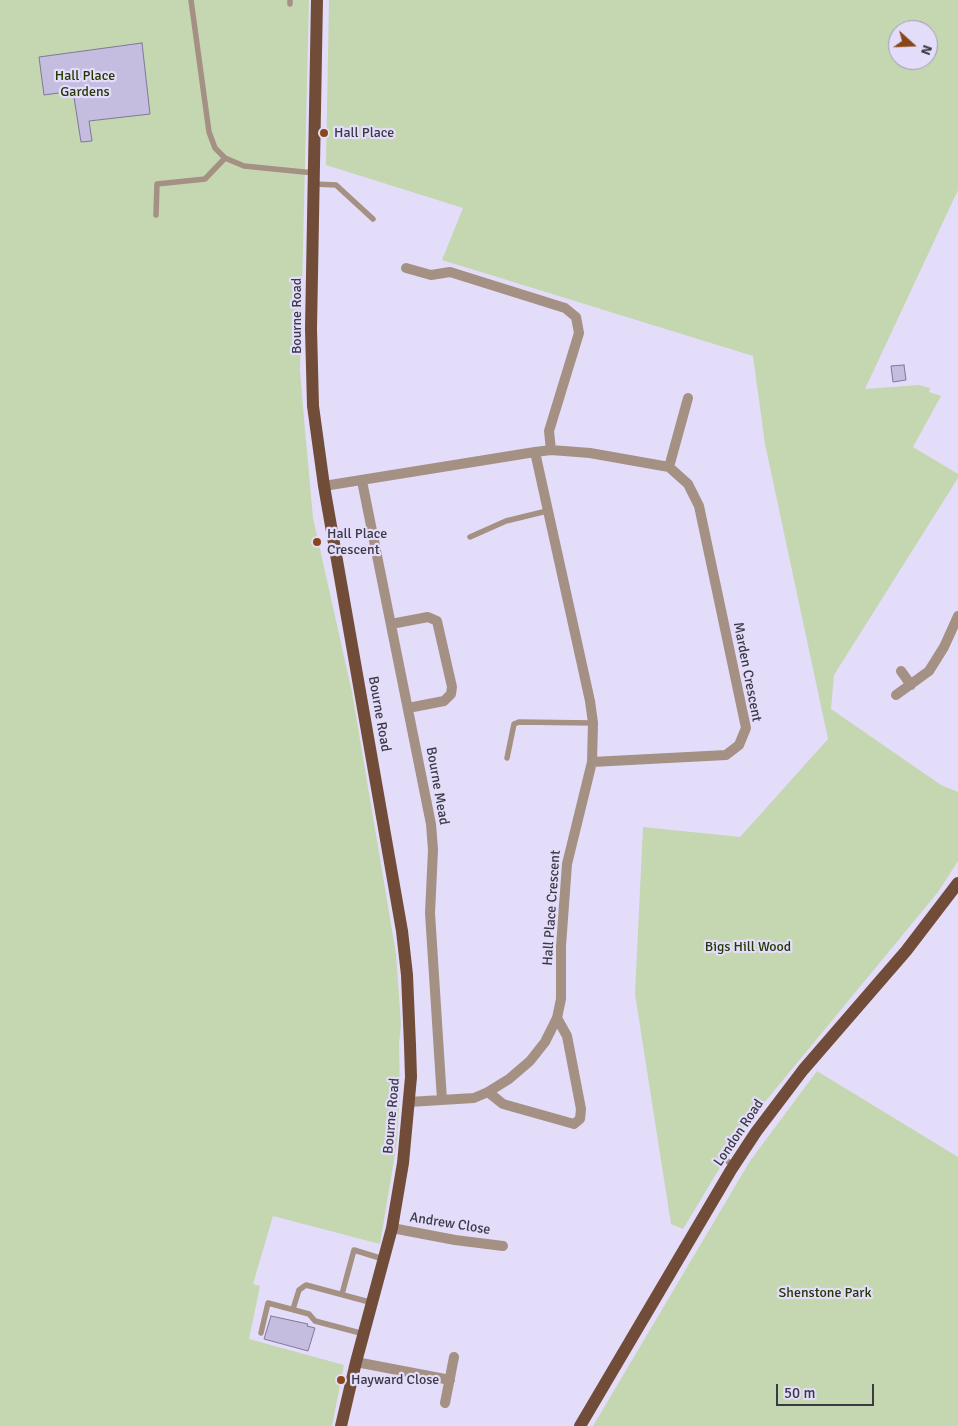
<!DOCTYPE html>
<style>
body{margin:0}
#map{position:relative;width:958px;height:1426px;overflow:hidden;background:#e3ddfa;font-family:Signika,sans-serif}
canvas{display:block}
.north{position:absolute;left:888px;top:20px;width:50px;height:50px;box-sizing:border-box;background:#e3ddfa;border:1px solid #a09bb2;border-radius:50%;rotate:110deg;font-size:14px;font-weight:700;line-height:20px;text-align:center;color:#3c3947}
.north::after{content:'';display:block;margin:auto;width:18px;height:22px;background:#894618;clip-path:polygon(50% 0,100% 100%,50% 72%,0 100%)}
.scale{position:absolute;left:776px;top:1384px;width:98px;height:22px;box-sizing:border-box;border:2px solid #3c3947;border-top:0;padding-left:6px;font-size:15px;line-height:18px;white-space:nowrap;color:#3c3947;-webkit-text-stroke:4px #e3ddfa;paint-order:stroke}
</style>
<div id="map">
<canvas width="958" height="1426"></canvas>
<div class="north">N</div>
<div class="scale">50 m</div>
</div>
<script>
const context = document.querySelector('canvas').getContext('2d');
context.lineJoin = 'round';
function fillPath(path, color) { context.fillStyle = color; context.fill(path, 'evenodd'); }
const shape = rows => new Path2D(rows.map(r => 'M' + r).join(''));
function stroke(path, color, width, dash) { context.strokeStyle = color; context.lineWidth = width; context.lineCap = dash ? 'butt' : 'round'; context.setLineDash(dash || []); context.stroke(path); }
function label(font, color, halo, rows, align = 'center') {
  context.font = font + ' Signika,sans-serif'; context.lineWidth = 4.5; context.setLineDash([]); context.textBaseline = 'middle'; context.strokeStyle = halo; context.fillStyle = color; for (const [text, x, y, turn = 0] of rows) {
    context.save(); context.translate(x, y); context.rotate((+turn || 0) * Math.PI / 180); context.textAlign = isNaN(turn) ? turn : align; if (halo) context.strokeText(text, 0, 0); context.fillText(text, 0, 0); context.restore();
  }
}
fillPath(shape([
 [0,0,309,0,300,370,305,430,313,518,352,692,396,954,401,1025,399,1044,400,1093,397,1142,380,1244,273,1216,253,1284,260,1286,249,1339,344,1365,332,1426,0,1426],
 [329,0,958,0,958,190,865,389,919,385,930,388,929,392,941,396,913,447,958,474,958,478,834,675,831,709,941,785,958,792,958,861,938,892,745,1126,683,1229,671,1224,635,994,643,827,740,837,828,739,765,444,753,356,442,260,463,208,326,165],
 [898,30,928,30,928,60,898,60],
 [817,1071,958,1157,958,1426,593,1426,750,1161]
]), '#c4d7b1');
const building = shape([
 [142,43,150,114,89,121,92,141,81,142,73,91,44,95,39,57,142,43],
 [904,365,906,380,893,382,891,366,904,365],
 [271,1316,308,1324,307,1326,315,1328,308,1351,264,1339,271,1316]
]);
fillPath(building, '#c4bde0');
stroke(building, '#7f7898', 1);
stroke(shape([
 [191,0,209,132,215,148,225,158,244,166,314,173],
 [290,0,290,4],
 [314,184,336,185,373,219],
 [156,215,157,184,205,179,225,158],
 [470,537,506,521,547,511],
 [507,758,514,724,519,722,593,723],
 [722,1158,734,1165],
 [342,1294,354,1250,383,1259],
 [293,1309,299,1290,306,1285,373,1303],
 [261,1333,268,1303,309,1314,315,1321,364,1334]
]), '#a59084', 5.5);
stroke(shape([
 [406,268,431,275,450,272,565,308,576,317,579,333,549,431,551,450],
 [535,452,551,450,590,453,669,467,688,398],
 [362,481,431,824,433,850,430,913,442,1100],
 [324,486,535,452,590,701,593,723,592,762,567,864,561,946,561,999,557,1018,545,1042,530,1061,509,1079,488,1092,474,1098,409,1102],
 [391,624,428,617,437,621,452,687,451,694,444,701,408,708],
 [901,671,911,685],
 [896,695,929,671,944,647,958,616],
 [592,762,726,755,739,745,746,728,699,506,688,484,669,467],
 [488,1092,503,1104,574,1124,580,1119,581,1109,567,1036,557,1018],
 [392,1228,455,1240,503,1246],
 [356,1362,450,1380],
 [445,1403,454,1357]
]), '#a59084', 10);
stroke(shape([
 [317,0,311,329,313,406,324,486,402,931,407,975,410,1045,411,1077,403,1163,392,1228,356,1362,341,1426],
 [580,1426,731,1170,756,1132,803,1070,906,951,958,883]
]), '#714d39', 12);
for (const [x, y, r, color] of [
 [324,133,5,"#894618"],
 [317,542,5,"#894618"],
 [341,1380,5,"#894618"]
]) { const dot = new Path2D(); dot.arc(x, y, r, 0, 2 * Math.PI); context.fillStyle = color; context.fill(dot); stroke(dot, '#e3ddfa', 2); }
label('14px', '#243803', '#e3ddfa', [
 ["Hall Place",85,76],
 ["Gardens",85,92],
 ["Bigs Hill Wood",748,947],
 ["Shenstone Park",825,1293]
]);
label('14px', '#3c3947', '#e3ddfa', [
 ["Hall Place",334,133],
 ["Hall Place",327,534],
 ["Crescent",327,550],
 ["Hayward Close",351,1380]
], 'left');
label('14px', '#3c3947', '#e3ddfa', [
 ["Bourne Road",297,316,-90],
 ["Marden Crescent",747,672,79],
 ["Bourne Road",379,714,80],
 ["Bourne Mead",437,786,80],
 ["Hall Place Crescent",552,908,-86],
 ["Bourne Road",392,1116,-85],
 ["London Road",739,1133,-56],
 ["Andrew Close",450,1224,9]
]);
</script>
